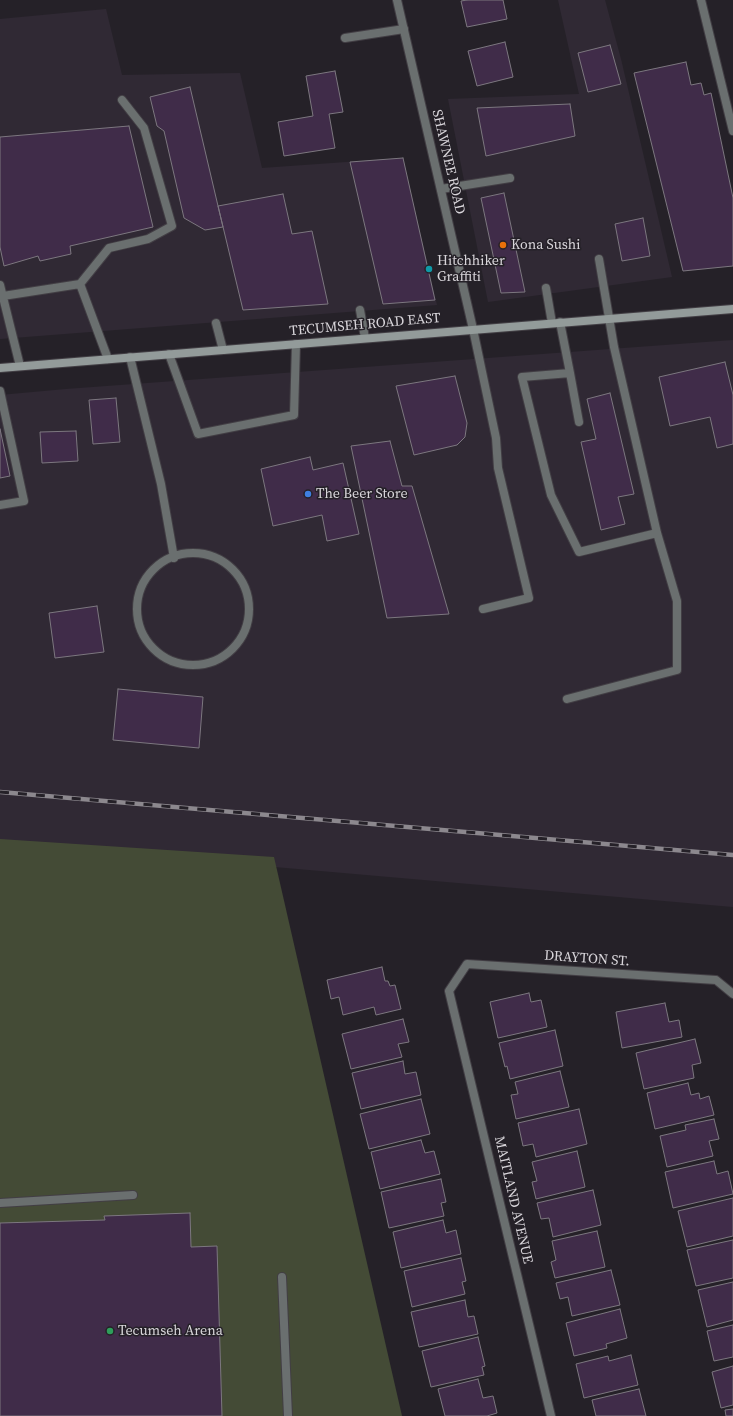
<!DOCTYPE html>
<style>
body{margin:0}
canvas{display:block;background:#252128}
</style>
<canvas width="733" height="1416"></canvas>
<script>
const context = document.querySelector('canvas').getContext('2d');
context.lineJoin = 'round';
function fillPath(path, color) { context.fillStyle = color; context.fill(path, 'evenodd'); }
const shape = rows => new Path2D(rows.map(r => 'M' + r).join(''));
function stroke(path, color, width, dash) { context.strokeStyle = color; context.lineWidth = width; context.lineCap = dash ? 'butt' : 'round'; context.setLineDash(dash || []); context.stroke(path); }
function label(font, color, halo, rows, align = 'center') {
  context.font = font + ' "Source Serif 4",serif'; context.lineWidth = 3; context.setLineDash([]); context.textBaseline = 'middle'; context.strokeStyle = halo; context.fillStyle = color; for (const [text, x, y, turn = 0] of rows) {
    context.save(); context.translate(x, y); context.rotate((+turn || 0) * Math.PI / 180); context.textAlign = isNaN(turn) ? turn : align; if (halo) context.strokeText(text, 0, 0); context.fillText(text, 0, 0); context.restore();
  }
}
fillPath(shape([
 [558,0,605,0,621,59,672,277,488,302,448,99,579,94],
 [106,9,122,75,240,73,262,168,403,158,437,305,0,339,0,19],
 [733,340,733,907,0,843,0,395,66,389]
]), '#302934');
fillPath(shape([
 [0,839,274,857,402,1416,0,1416]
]), '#444b36');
const building = shape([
 [467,0,503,0,507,19,467,27,461,1,467,0],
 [505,42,513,77,477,86,468,51,505,42],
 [610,45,621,84,588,92,578,53,610,45],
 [686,62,691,85,701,83,704,95,711,93,733,198,733,266,683,271,634,73,686,62],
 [335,71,343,112,329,114,335,148,284,156,278,122,313,116,306,76,335,71],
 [190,87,218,206,223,227,205,230,184,218,164,131,157,126,150,97,190,87],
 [570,104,575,136,486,156,477,108,570,104],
 [129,126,153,227,70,246,71,254,40,261,38,256,4,266,0,247,0,137,129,126],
 [403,158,435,300,383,304,350,162,403,158],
 [504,193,525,292,501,293,481,198,504,193],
 [283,194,292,234,312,231,328,304,243,310,218,206,283,194],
 [643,218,650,256,622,261,615,224,643,218],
 [725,362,733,395,733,444,717,448,710,417,670,426,659,377,725,362],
 [455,376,467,423,465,437,457,445,414,455,396,386,455,376],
 [610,393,634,494,618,497,625,524,601,530,581,442,596,439,587,399,610,393],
 [116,398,120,442,93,444,89,400,116,398],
 [0,429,10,476,0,478,0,429],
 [76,431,78,461,42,463,40,432,76,431],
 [390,441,402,486,412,486,449,614,387,618,351,446,390,441],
 [310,457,313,470,343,463,359,534,327,541,322,515,273,526,261,469,310,457],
 [97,606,104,652,55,658,49,613,97,606],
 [118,689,203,697,199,748,113,740,118,689],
 [382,967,385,981,388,981,390,986,395,985,401,1009,376,1015,374,1007,343,1015,339,997,331,999,327,980,382,967],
 [529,993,531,1002,541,1000,547,1027,498,1038,490,1002,529,993],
 [665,1003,669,1022,679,1020,682,1037,622,1048,616,1012,665,1003],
 [403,1019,409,1042,398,1044,402,1057,351,1069,342,1034,403,1019],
 [555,1030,563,1066,510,1079,507,1066,505,1067,499,1043,555,1030],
 [695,1039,701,1063,692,1065,694,1078,644,1089,636,1053,695,1039],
 [403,1061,405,1074,416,1072,421,1095,361,1109,352,1073,403,1061],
 [560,1071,569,1107,516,1119,511,1095,518,1094,515,1082,560,1071],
 [688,1083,691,1095,699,1093,700,1099,709,1096,714,1115,655,1129,647,1093,688,1083],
 [421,1099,430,1134,369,1149,360,1114,421,1099],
 [579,1109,587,1144,536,1157,533,1144,523,1146,518,1123,579,1109],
 [714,1119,719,1139,709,1141,713,1156,667,1167,660,1136,686,1130,685,1125,714,1119],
 [421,1140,425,1153,434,1151,440,1174,380,1189,371,1152,421,1140],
 [577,1151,585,1187,536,1199,532,1182,537,1181,532,1162,577,1151],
 [714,1161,717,1174,728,1171,733,1194,673,1208,665,1172,714,1161],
 [441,1179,446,1202,441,1203,444,1216,389,1228,381,1192,441,1179],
 [593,1190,601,1225,553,1237,549,1218,541,1219,537,1203,593,1190],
 [733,1198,733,1236,687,1247,678,1211,733,1198],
 [190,1213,191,1247,217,1246,222,1416,0,1416,0,1223,105,1220,104,1216,190,1213],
 [443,1220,446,1233,456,1230,461,1254,401,1268,393,1232,443,1220],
 [597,1231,605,1267,555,1278,551,1262,556,1260,552,1241,597,1231],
 [733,1240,733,1278,696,1286,687,1250,733,1240],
 [461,1258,466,1281,462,1282,465,1294,412,1307,404,1271,461,1258],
 [611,1270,620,1305,572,1316,568,1297,560,1299,556,1283,611,1270],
 [733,1282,733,1320,707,1327,698,1290,733,1282],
 [465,1300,468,1317,474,1316,478,1334,419,1347,411,1312,465,1300],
 [620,1309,627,1338,606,1344,607,1348,574,1356,566,1323,620,1309],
 [733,1325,733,1357,714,1361,707,1331,733,1325],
 [478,1337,485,1366,482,1367,484,1375,431,1387,422,1351,478,1337],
 [631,1355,638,1385,584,1398,576,1364,608,1356,609,1361,631,1355],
 [733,1366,733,1405,721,1408,712,1372,733,1366],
 [478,1379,483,1398,493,1396,497,1413,487,1416,445,1416,438,1389,478,1379],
 [639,1389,646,1416,596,1416,592,1400,639,1389],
 [733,1409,733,1416,726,1416,725,1410,733,1409]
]);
fillPath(building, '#402c49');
stroke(building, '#7c777f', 1);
const service = shape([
 [701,0,733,131],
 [345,38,404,29],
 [441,189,510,178],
 [80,284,108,359],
 [0,285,20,366],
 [546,288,552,323],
 [3,296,80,284,109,248,148,239,172,226,144,128,122,100],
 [360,310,365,338],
 [560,322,570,373,522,377,551,495,579,552,657,533],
 [216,323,223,350],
 [473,329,496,438,498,468,529,598,483,609],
 [169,354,198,434,294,415,296,344],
 [130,357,161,484,174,558],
 [570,373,579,422],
 [0,391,24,501,0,505],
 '137 609a56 56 0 1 1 112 0a56 56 0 1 1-112 0Z',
 [567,699,677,670,677,601,657,533,614,347,599,259],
 [0,1203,133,1195],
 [282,1277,288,1416]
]);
const minor = shape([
 [397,0,473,329],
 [551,1416,449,991,467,964,716,980,733,994]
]);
const secondary = shape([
 [0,368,733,309]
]);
stroke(service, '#423e44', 10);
stroke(minor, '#423e44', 10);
stroke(secondary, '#423e44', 10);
stroke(service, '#6a6f6f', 8);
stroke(minor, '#6a6f6f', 8);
stroke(secondary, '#939b9a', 8);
const rail = shape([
 [0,792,733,855]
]);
stroke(rail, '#8c888e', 4.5);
stroke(rail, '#252128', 3, [9]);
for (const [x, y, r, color] of [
 [503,245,4,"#e8710a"],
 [429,269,4,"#0f9aa8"],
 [308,494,4,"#3f7fe0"],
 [110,1331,4,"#2e9e5b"]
]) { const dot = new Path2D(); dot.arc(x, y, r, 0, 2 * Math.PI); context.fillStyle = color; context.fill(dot); stroke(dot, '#252128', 1.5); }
label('14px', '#d8d5da', '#252128', [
 ["SHAWNEE ROAD",448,162,77],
 ["TECUMSEH ROAD EAST",365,325,-5],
 ["DRAYTON ST.",587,959,4],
 ["MAITLAND AVENUE",513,1200,77]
]);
label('14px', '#d8d5da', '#252128', [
 ["Kona Sushi",511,245],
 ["Hitchhiker",437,261],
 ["Graffiti",437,277],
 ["The Beer Store",316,494],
 ["Tecumseh Arena",118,1331]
], 'left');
</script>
